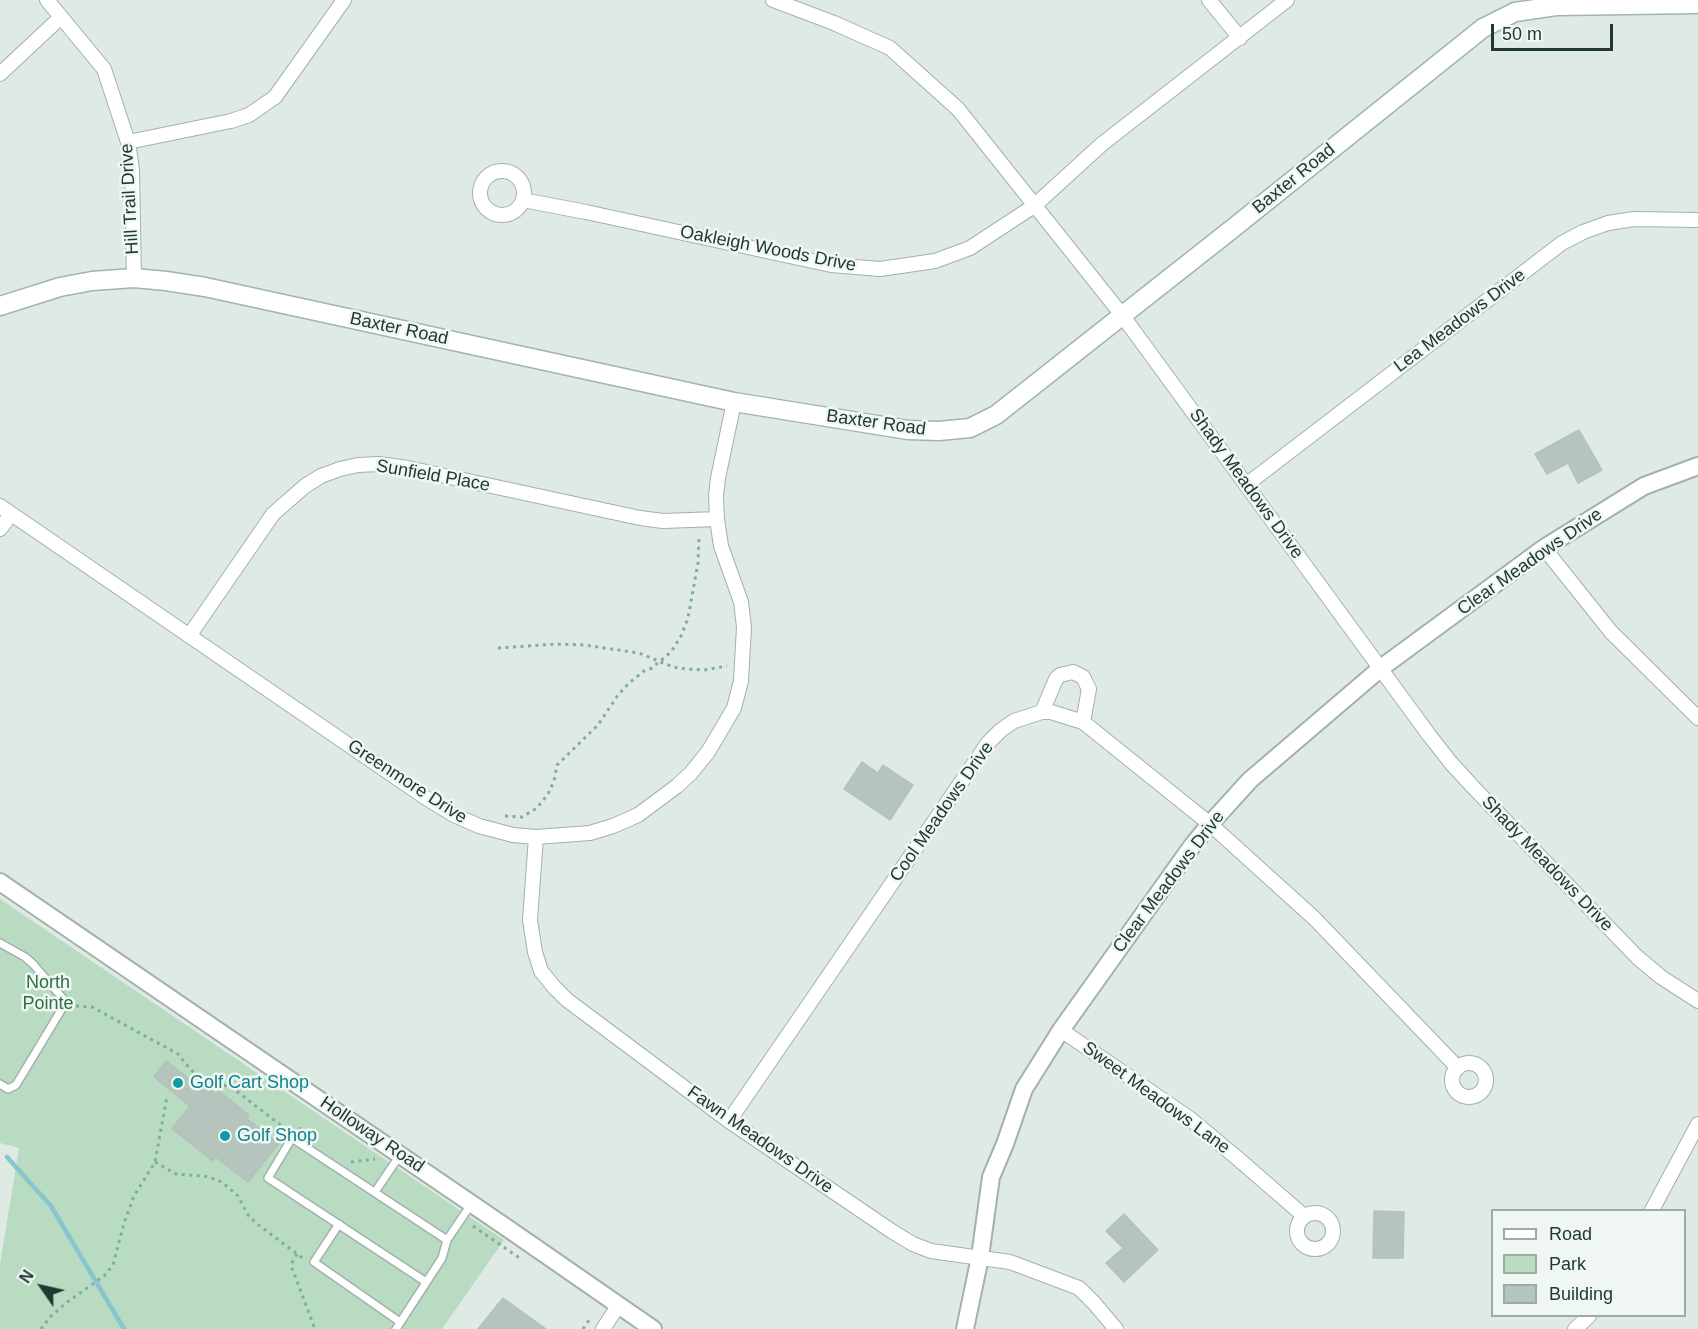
<!DOCTYPE html>
<style>
body{margin:0}
#map{position:relative;width:1698px;height:1329px;overflow:hidden;background:#dfeae5;font-family:Arial,sans-serif}
canvas{display:block}
.legend{position:absolute;left:1491px;top:1209px;width:195px;height:108px;box-sizing:border-box;background:#f0f7f3;border:2px solid #9daba6;margin:0;padding:8px 10px;list-style:none;font-size:18px;color:#213932}
.legend li{display:flex;align-items:center;gap:12px;height:30px}
.legend b{width:30px;border:2px solid #9daba6}
.north{position:absolute;left:12px;top:1257px;width:60px;height:60px;-webkit-text-stroke:4px #f0f7f3;paint-order:stroke;rotate:304deg;font-size:16px;font-weight:700;line-height:24px;text-align:center;color:#213932}
.north::after{content:'';display:block;margin:auto;width:21px;height:27px;background:#213932;clip-path:polygon(50% 0,100% 100%,50% 72%,0 100%)}
.scale{position:absolute;left:1491px;top:24px;width:122px;height:27px;box-sizing:border-box;border:3px solid #213932;border-top:0;padding-left:8px;font-size:18px;line-height:21px;white-space:nowrap;color:#213932;-webkit-text-stroke:4px #f0f7f3;paint-order:stroke}
</style>
<div id="map">
<canvas width="1698" height="1329"></canvas>
<ul class="legend">
<li><b style="height:8px;background:#fff"></b>Road</li>
<li><b style="height:16px;background:#b9dbc1"></b>Park</li>
<li><b style="height:16px;background:#b5c5be"></b>Building</li>
</ul>
<div class="north">N</div>
<div class="scale">50 m</div>
</div>
<script>
const context = document.querySelector('canvas').getContext('2d');
context.lineJoin = 'round';
function fillPath(path, color) { context.fillStyle = color; context.fill(path, 'evenodd'); }
const shape = rows => new Path2D(rows.map(r => 'M' + r).join(''));
function stroke(path, color, width, dash) { context.strokeStyle = color; context.lineWidth = width; context.lineCap = dash ? 'butt' : 'round'; context.setLineDash(dash || []); context.stroke(path); }
function label(font, color, halo, rows, align = 'center') {
  context.font = font + ' Arial,sans-serif'; context.lineWidth = 5; context.setLineDash([]); context.textBaseline = 'middle'; context.strokeStyle = halo; context.fillStyle = color; for (const [text, x, y, turn = 0] of rows) {
    context.save(); context.translate(x, y); context.rotate((+turn || 0) * Math.PI / 180); context.textAlign = isNaN(turn) ? turn : align; if (halo) context.strokeText(text, 0, 0); context.fillText(text, 0, 0); context.restore();
  }
}
fillPath(shape([
 [0,899,504,1240,442,1329,0,1329,0,1264,19,1148,0,1143]
]), '#b9dbc1');
stroke(shape([
 [7,1157,51,1206,124,1329]
]), '#88c5ce', 4.5);
const building = shape([
 [1579,430,1602,470,1578,483,1568,463,1547,474,1535,454,1579,430],
 [862,762,878,773,883,765,913,785,890,820,844,789,862,762],
 [166,1061,203,1090,206,1086,216,1094,218,1090,249,1115,247,1119,279,1143,248,1182,216,1157,213,1161,172,1129,190,1106,154,1077,166,1061],
 [1374,1211,1404,1212,1403,1258,1373,1258,1374,1211],
 [1124,1214,1158,1250,1124,1282,1106,1263,1123,1248,1106,1231,1124,1214],
 [503,1298,546,1329,478,1329,503,1298]
]);
fillPath(building, '#b5c5be');
stroke(building, '#b2c3bc', 1.5);
const service = shape([
 [0,943,25,957,33,964,66,1002,16,1085,8,1089,0,1084],
 [375,1192,400,1155],
 [339,1224,314,1262,400,1322],
 [426,1282,268,1178,292,1138,447,1240],
 [396,1329,442,1258,447,1240,472,1203]
]);
const minor = shape([
 [47,0,104,69,128,142,132,170,134,278],
 [773,0,834,23,890,48,958,109,1122,315,1429,735,1451,763,1472,786,1637,957,1661,977,1698,1001],
 [1209,0,1240,38],
 [0,74,61,17],
 [128,142,231,121,249,115,275,97,344,0],
 '480 193a22 22 0 1 1 44 0a22 22 0 1 1-44 0Z',
 [523,200,586,212,831,265,880,269,935,261,970,248,1034,206,1102,144,1287,0],
 [1246,485,1562,243,1583,232,1608,223,1634,219,1698,220],
 [0,506,426,798,454,815,479,826,513,835,536,837,590,833,613,826,638,815,677,786,691,773,708,752,734,708,741,681,744,627,741,602,721,546,717,519,716,496,718,478,734,402],
 [0,529,11,514],
 [1544,548,1611,632,1698,718],
 [189,636,273,514,305,486,321,476,340,469,358,465,379,464,408,468,640,518,663,521,717,519],
 [1042,712,1056,679,1060,675,1073,672,1083,677,1089,689,1083,722],
 [536,837,530,920,535,952,541,971,554,987,567,1000,729,1121,893,1232,913,1244,931,1251,1010,1262,1079,1288,1094,1303,1116,1329],
 [1061,1030,1189,1118,1236,1157,1304,1216],
 '1452 1080a17 17 0 1 1 34 0a17 17 0 1 1-34 0Z',
 [729,1121,988,743,1001,730,1014,721,1042,712,1051,712,1083,722,1210,824,1314,918,1458,1068],
 [1652,1210,1698,1124],
 '1297 1231a18 18 0 1 1 36 0a18 18 0 1 1-36 0Z',
 [603,1329,618,1306],
 [1575,1329,1589,1316]
]);
const tertiary = shape([
 [0,882,510,1230,653,1329],
 [965,1329,980,1257,991,1177,1005,1144,1024,1089,1061,1030,1192,846,1210,824,1250,780,1381,668,1544,548,1644,486,1698,466]
]);
const secondary = shape([
 [0,306,60,287,92,281,134,278,166,281,205,287,734,402,908,430,939,431,970,428,996,415,1232,229,1483,28,1515,12,1556,6,1698,4]
]);
stroke(service, '#a2b1ac', 10);
stroke(minor, '#a2b1ac', 16);
stroke(tertiary, '#a2b1ac', 20);
stroke(secondary, '#9fb5ad', 21);
stroke(shape([
 [498,648,557,644,584,645,639,653,673,667,686,669,704,670,727,666],
 [505,816,522,817,537,808,548,794,554,781,557,765,598,725,618,695,629,683,644,671,652,668,671,652,681,636,688,618,698,563,699,538],
 [76,1006,92,1007,178,1054,190,1069,207,1084,230,1086,287,1130],
 [299,1128,311,1135],
 [155,1162,176,1174,204,1176,218,1180,228,1187,238,1196,248,1215,256,1223,305,1260],
 [351,1162,375,1159],
 [473,1226,521,1259],
 [297,1254,292,1263,292,1268,315,1329],
 [41,1329,50,1317,66,1303,104,1276,113,1265,124,1223,134,1196,155,1162,167,1096],
 [583,1329,591,1317]
]), '#81ad9e', 3, [3, 4.5]);
stroke(service, '#fff', 7);
stroke(minor, '#fff', 14);
stroke(tertiary, '#fff', 16);
stroke(secondary, '#fff', 18);
for (const [x, y, r, color] of [
 [178,1083,6,"#0f9aa8"],
 [225,1136,6,"#0f9aa8"]
]) { const dot = new Path2D(); dot.arc(x, y, r, 0, 2 * Math.PI); context.fillStyle = color; context.fill(dot); stroke(dot, '#f0f7f3', 2); }
label('18px', '#213932', '#f0f7f3', [
 ["Baxter Road",1294,179,-39],
 ["Hill Trail Drive",130,199,-93],
 ["Oakleigh Woods Drive",768,249,11],
 ["Lea Meadows Drive",1460,321,-37],
 ["Baxter Road",399,329,12],
 ["Baxter Road",876,423,8],
 ["Sunfield Place",433,476,10],
 ["Shady Meadows Drive",1246,484,54],
 ["Clear Meadows Drive",1530,562,-35],
 ["Greenmore Drive",407,782,33],
 ["Cool Meadows Drive",942,812,-55],
 ["Shady Meadows Drive",1547,864,46],
 ["Clear Meadows Drive",1169,882,-53],
 ["Sweet Meadows Lane",1156,1098,36],
 ["Holloway Road",372,1135,34],
 ["Fawn Meadows Drive",760,1140,35]
]);
label('18px', '#2d6f44', '#f0f7f3', [
 ["North",48,983],
 ["Pointe",48,1004]
]);
label('18px', '#0d838f', '#f0f7f3', [
 ["Golf Cart Shop",190,1083],
 ["Golf Shop",237,1136]
], 'left');
</script>
